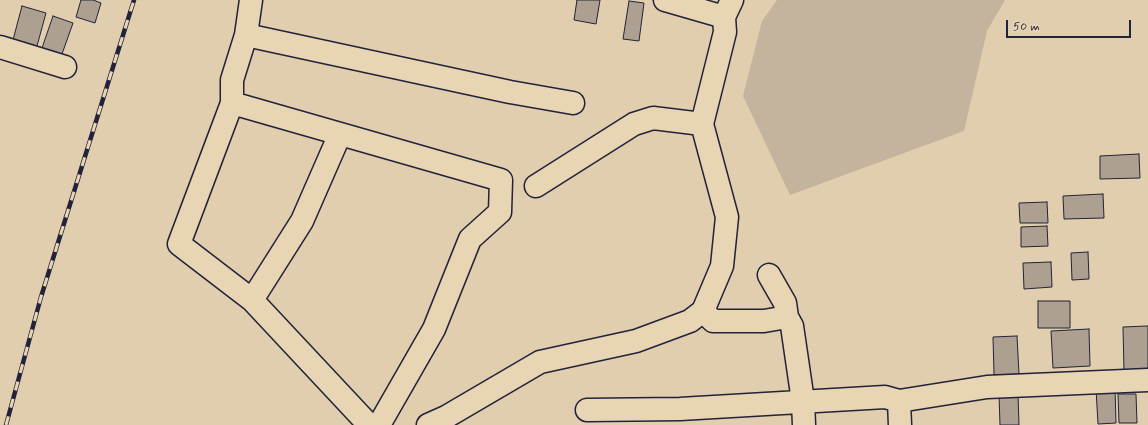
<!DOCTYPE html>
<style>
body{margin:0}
#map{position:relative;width:1148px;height:425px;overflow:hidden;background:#e0ceae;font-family:Mynerve,sans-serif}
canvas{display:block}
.scale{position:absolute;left:1006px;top:20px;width:125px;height:18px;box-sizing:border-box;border:2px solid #22223b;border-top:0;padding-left:5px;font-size:12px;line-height:14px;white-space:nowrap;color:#22223b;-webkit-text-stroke:3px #e8d5b3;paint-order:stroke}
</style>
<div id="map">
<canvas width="1148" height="425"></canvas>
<div class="scale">50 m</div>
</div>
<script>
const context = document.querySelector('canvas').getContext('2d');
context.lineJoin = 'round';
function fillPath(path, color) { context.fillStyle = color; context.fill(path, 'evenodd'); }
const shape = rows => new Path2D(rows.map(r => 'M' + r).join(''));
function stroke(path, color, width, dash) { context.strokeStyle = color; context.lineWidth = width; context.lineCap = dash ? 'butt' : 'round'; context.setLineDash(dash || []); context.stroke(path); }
fillPath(shape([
 [777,0,1005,0,987,31,964,131,790,195,743,96,762,21]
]), '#c4b49d');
const building = shape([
 [81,0,93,0,101,3,95,23,76,17,81,0],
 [577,0,600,0,596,24,574,20,577,0],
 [629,1,644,3,639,41,623,39,629,1],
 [22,6,46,13,37,46,13,40,22,6],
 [53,16,73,23,62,54,42,48,53,16],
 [1139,154,1140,178,1100,179,1100,156,1139,154],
 [1103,194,1104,218,1064,219,1063,196,1103,194],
 [1047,202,1048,223,1020,223,1019,203,1047,202],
 [1047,226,1048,246,1021,247,1021,227,1047,226],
 [1088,252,1089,279,1072,280,1071,253,1088,252],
 [1051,262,1052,287,1024,289,1023,263,1051,262],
 [1038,301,1070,301,1070,328,1038,328,1038,301],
 [1148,326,1148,370,1124,371,1123,327,1148,326],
 [1089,329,1090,366,1053,368,1051,331,1089,329],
 [1017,336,1019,374,994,375,993,337,1017,336],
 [1115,388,1116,423,1098,424,1096,389,1115,388],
 [999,394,1018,394,1019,425,1000,425,999,394],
 [1118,394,1136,394,1137,423,1119,423,1118,394]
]);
fillPath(building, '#aea090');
stroke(building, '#22223b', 1);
const minor = shape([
 [251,0,246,35,232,80,232,103,179,244,252,300,369,425],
 [665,0,724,17],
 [246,35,510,92,573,103],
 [0,47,65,67],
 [232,103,501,180,500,212,470,239,434,329,379,425],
 [536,186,634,124,653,118,702,124],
 [769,275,785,303,787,317,792,326,803,401,804,425],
 [252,300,302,221,340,134],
 [703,311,713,321,764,321,787,317],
 [899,401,900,425],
 [587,410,680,409,885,397,899,401,987,387,1148,380],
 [428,425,446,417,540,362,636,341,690,321,703,311,722,266,727,217,702,124,725,32,724,17,732,0]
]);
stroke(minor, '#22223b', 25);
stroke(minor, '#e8d5b3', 22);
const rail = shape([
 [6,425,41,297,134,0]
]);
stroke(rail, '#22223b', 4.5);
stroke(rail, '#e8d5b3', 3, [9]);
</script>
